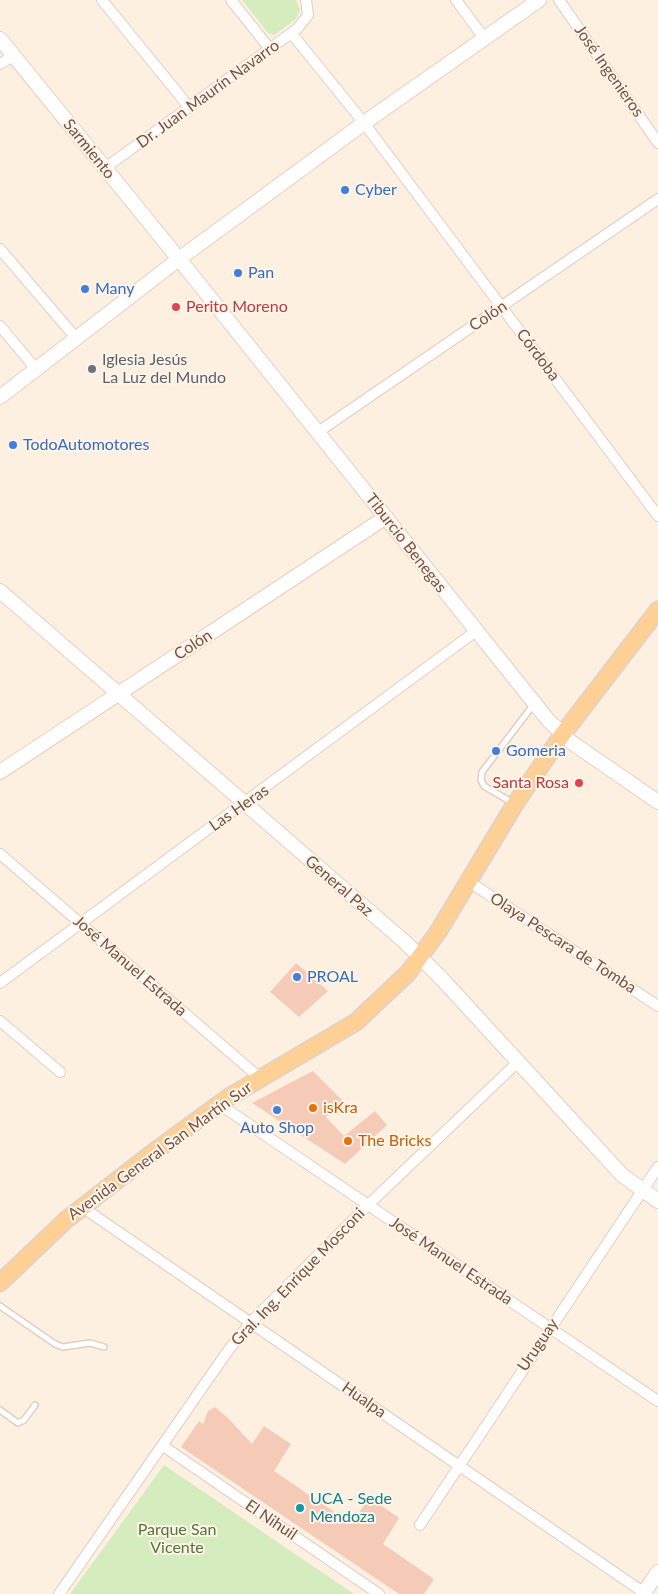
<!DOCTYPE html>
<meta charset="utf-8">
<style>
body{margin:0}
canvas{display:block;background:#fef0e0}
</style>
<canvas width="658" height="1594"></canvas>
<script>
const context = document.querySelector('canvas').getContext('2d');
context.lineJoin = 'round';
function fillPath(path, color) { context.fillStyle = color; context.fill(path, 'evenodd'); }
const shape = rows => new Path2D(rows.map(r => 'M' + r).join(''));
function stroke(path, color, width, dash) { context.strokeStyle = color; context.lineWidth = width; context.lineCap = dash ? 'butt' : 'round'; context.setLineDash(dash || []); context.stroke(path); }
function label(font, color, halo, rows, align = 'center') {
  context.font = font + ' Lato,sans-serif'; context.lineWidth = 4; context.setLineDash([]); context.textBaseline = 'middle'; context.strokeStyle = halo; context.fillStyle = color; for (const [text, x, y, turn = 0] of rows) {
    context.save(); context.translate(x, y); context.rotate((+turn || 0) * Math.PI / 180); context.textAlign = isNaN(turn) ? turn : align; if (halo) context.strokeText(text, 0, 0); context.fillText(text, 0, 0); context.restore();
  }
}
fillPath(shape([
 [242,0,296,0,300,10,295,20,274,35,268,33],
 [164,1465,354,1594,70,1594]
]), '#d4ecbe');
fillPath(shape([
 [296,963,328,991,299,1017,270,992],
 [313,1071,343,1101,326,1117,344,1136,375,1111,387,1125,345,1164,252,1103],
 [215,1407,229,1419,252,1444,264,1426,291,1444,274,1471,352,1524,369,1497,399,1518,383,1544,434,1579,424,1594,399,1594,181,1447,199,1421,203,1424,208,1411]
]), '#f5cab6');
const lane = shape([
 [513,803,484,786,481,780,482,772,534,704],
 [0,1306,55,1344,63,1347,90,1343,104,1347],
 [0,1410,18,1423,24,1420,35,1405]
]);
const street = shape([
 [102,0,189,107],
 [231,0,270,49],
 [456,0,484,38],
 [559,0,658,143],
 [292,34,364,123,658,516],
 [0,64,13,56],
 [105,168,297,29,308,15,306,0],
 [0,249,76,338],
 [0,326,36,369],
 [318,432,658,199],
 [0,854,260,1078],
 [468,881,658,1006],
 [0,983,476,631],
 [0,1021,60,1072],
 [219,1104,658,1401],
 [82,1207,646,1594],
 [163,1446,379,1594],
 [420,1525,658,1167],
 [59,1594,227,1352,251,1322,368,1205,518,1062]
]);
const secondary = shape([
 [0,39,179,259,548,720,571,742,658,802],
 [0,397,179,259,364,123,539,0],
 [0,591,406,943,442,979,622,1175,658,1201],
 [0,772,386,517],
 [643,1594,658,1572]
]);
const primary = shape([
 [0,1283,66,1220,151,1154,229,1097,356,1022,408,973,438,932,515,804,562,735,658,610]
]);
stroke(lane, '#e4cdbf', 8);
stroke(street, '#e4cdbf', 12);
stroke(secondary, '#eacdbb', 16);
stroke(primary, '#dbd2cf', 19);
stroke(lane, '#fff', 5);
stroke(street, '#fff', 10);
stroke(secondary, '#fff', 14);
stroke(primary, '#ffd096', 16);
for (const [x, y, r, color] of [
 [345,190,5,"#3f7fe0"],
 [238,273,5,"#3f7fe0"],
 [85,289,5,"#3f7fe0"],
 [176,307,5,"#e0444e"],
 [92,369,5,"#6b7280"],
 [13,445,5,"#3f7fe0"],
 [496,751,5,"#3f7fe0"],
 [579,783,5,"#e0444e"],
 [297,977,5,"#3f7fe0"],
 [313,1108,5,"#e8710a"],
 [277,1110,5,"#3f7fe0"],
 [348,1141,5,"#e8710a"],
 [300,1508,5,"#0f9aa8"]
]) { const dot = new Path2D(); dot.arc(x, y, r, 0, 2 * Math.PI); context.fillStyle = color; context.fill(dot); stroke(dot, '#fff4e8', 2); }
label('16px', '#765346', '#fff4e8', [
 ["José Ingenieros",609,71,55],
 ["Dr. Juan Maurín Navarro",208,94,-36],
 ["Sarmiento",89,149,51],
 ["Colón",488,316,-34],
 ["Córdoba",538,355,53],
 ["Tiburcio Benegas",406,543,52],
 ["Colón",193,645,-33],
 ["Las Heras",239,808,-35],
 ["General Paz",339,886,41],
 ["Olaya Pescara de Tomba",563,943,33],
 ["José Manuel Estrada",130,966,41],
 ["Avenida General San Martín Sur",160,1151,-36],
 ["José Manuel Estrada",451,1261,34],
 ["Gral. Ing. Enrique Mosconi",298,1277,-46],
 ["Uruguay",538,1345,-56],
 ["Hualpa",364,1400,35],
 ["El Nihuil",271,1520,34]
]);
label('16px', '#366cbe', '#fff4e8', [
 ["Cyber",355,190],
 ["Pan",248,273],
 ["Many",95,289],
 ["TodoAutomotores",23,445],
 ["Gomeria",506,751],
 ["PROAL",307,977],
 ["Auto Shop",277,1128,"center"]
], 'left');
label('16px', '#be3a42', '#fff4e8', [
 ["Perito Moreno",186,307],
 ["Santa Rosa",569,783,"right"]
], 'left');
label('16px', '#5b616d', '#fff4e8', [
 ["Iglesia Jesús",102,360],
 ["La Luz del Mundo",102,378]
], 'left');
label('16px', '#c56008', '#fff4e8', [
 ["isKra",323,1108],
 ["The Bricks",358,1141]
], 'left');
label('16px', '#0d838f', '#fff4e8', [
 ["UCA - Sede",310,1499],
 ["Mendoza",310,1517]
], 'left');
label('16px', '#51773b', '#fff4e8', [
 ["Parque San",177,1530],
 ["Vicente",177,1548]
]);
</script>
